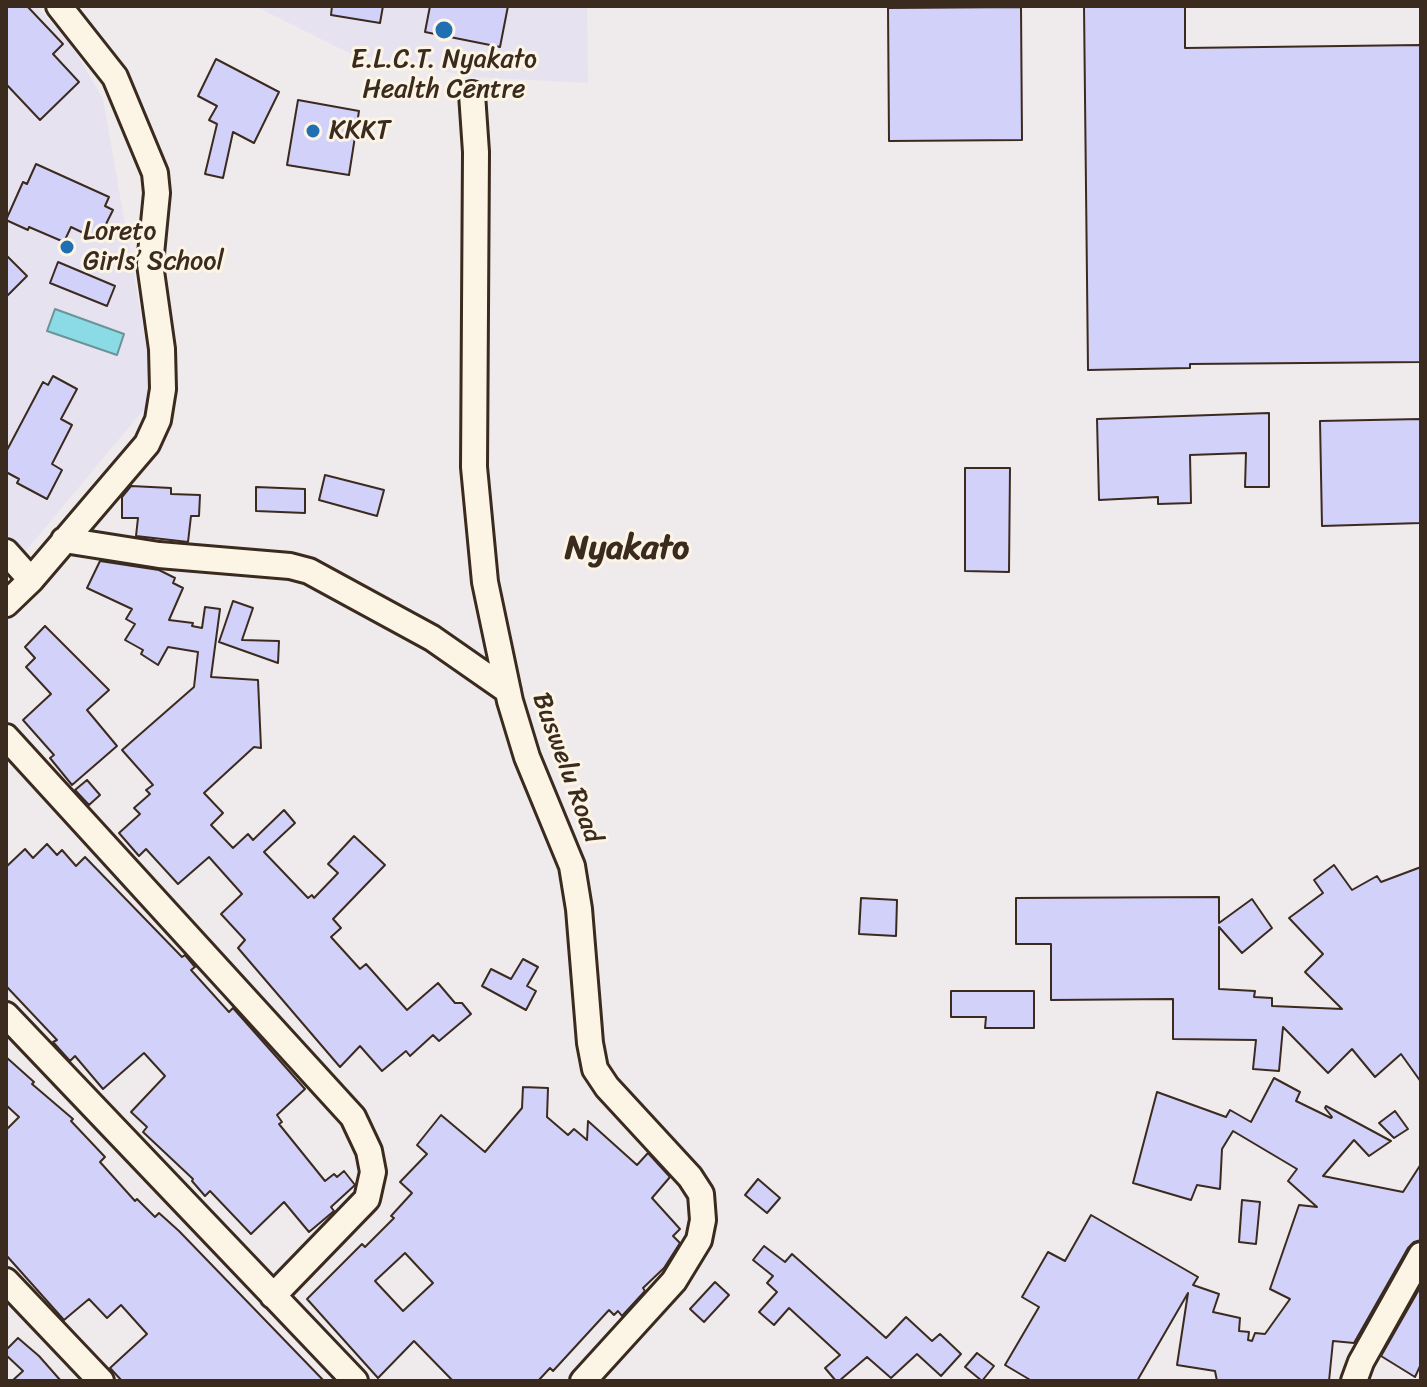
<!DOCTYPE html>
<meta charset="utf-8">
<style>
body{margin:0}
#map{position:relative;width:1427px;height:1387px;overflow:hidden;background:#efeaeb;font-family:Sriracha,sans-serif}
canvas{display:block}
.frame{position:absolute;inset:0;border:8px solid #3b2a1e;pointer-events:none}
</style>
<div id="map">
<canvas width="1427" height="1387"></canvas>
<div class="frame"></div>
</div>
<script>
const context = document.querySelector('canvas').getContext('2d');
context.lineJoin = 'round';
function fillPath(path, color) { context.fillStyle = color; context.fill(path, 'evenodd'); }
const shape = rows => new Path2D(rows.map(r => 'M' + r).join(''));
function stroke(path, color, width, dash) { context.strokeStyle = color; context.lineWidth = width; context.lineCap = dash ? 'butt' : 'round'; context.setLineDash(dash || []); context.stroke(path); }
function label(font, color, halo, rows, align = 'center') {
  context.font = font + ' Sriracha,sans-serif'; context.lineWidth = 6; context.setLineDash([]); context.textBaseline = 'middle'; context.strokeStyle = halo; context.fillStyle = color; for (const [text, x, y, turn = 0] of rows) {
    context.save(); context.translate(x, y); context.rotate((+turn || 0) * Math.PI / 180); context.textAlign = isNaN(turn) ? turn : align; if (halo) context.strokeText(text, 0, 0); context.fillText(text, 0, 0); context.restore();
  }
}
fillPath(shape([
 [6,6,36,6,71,44,103,99,155,396,24,553,6,533],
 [255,6,587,6,588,83,474,77,349,53]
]), '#e6e2f0');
const water = shape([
 [55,309,124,334,117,355,47,331,55,309]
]);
fillPath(water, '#8bdbe7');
stroke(water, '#6b9497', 2);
const building = shape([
 [6,6,27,6,63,44,53,54,79,82,40,120,6,84,6,6],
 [332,6,383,6,380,23,331,15,332,6],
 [430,6,508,6,500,47,425,32,430,6],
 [1084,6,1185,6,1185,48,1421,45,1421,362,1190,364,1190,368,1088,370,1084,6],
 [1021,7,1022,140,889,141,888,8,1021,7],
 [216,59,279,92,254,143,233,132,223,178,205,174,217,124,209,120,217,106,198,96,216,59],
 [298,100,359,111,349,175,287,165,298,100],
 [36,164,109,197,105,206,113,210,98,240,71,227,64,242,29,227,28,230,6,220,23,182,27,184,36,164],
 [6,255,27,276,6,297,6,255],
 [58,262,115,286,107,306,50,283,58,262],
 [53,376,77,389,61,419,72,425,52,464,62,470,47,499,17,483,19,479,6,472,6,452,43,382,48,385,53,376],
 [1269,413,1269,487,1245,487,1246,453,1190,455,1191,503,1158,504,1158,497,1099,500,1097,419,1269,413],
 [1421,419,1421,523,1322,526,1320,421,1421,419],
 [965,468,1010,468,1009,572,965,571,965,468],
 [325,475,384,490,377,516,319,500,325,475],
 [131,486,171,488,171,494,200,495,199,516,191,516,188,542,136,536,138,518,122,518,122,497,131,486],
 [256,487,305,489,305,513,256,511,256,487],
 [100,561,159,570,175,578,173,583,183,588,169,620,193,623,192,626,202,628,205,607,220,609,211,677,258,680,261,748,254,747,204,793,223,813,211,825,233,848,248,834,253,840,284,810,295,823,264,852,308,898,312,895,314,898,338,873,328,864,354,836,385,865,333,919,341,928,331,937,360,969,366,964,407,1010,438,983,455,1003,462,1003,471,1014,439,1041,433,1035,410,1056,406,1051,382,1071,360,1046,340,1067,238,948,245,940,221,914,242,894,209,857,178,884,146,849,139,856,119,833,140,814,134,808,150,794,146,790,153,785,122,750,194,687,198,652,168,647,158,665,141,654,143,650,125,640,135,624,126,619,132,609,87,588,100,561],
 [233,601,253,608,242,640,279,641,278,663,219,642,233,601],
 [45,626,109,690,87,710,117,746,72,785,50,758,54,755,23,720,51,694,26,667,35,658,25,647,45,626],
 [87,780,100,795,89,805,75,790,87,780],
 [47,844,57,855,62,850,76,866,85,857,182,957,185,955,195,967,191,970,229,1012,233,1008,305,1089,277,1115,282,1122,279,1124,325,1181,334,1174,337,1177,344,1171,355,1185,331,1207,334,1211,309,1232,284,1202,251,1234,210,1191,205,1196,192,1181,193,1179,143,1132,147,1127,131,1112,165,1076,144,1053,103,1089,75,1056,70,1061,61,1051,53,1042,57,1040,6,986,6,867,25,849,33,858,47,844],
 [1334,865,1352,890,1377,876,1381,882,1421,867,1421,1082,1401,1054,1375,1077,1352,1049,1328,1073,1283,1027,1279,1071,1253,1069,1256,1040,1173,1039,1173,999,1051,1000,1051,944,1016,944,1016,898,1219,897,1219,923,1252,899,1272,928,1242,953,1219,927,1219,989,1255,991,1254,997,1272,998,1272,1006,1342,1009,1305,972,1323,954,1289,918,1323,893,1314,880,1334,865],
 [861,898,897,900,896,936,859,934,861,898],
 [523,959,538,967,527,986,536,991,526,1010,482,986,491,969,511,979,523,959],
 [951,991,1034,991,1034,1028,985,1028,986,1017,951,1017,951,991],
 [6,1057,34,1082,32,1084,73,1119,71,1121,105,1157,100,1162,135,1201,137,1199,155,1217,159,1213,179,1231,324,1381,122,1381,110,1368,147,1334,121,1305,107,1318,89,1299,64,1320,6,1255,6,1130,19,1117,6,1105,6,1057],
 [1274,1078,1300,1092,1296,1101,1331,1118,1332,1117,1325,1108,1326,1106,1391,1141,1369,1156,1354,1140,1323,1176,1403,1192,1421,1164,1421,1240,1414,1242,1408,1248,1354,1343,1333,1341,1329,1381,1217,1381,1215,1371,1177,1365,1188,1293,1137,1381,1032,1381,1005,1365,1039,1307,1022,1297,1048,1252,1065,1261,1091,1215,1198,1277,1193,1285,1219,1294,1213,1312,1240,1318,1239,1331,1249,1332,1248,1340,1252,1341,1255,1333,1265,1334,1290,1299,1270,1289,1299,1205,1317,1207,1288,1181,1297,1169,1233,1131,1222,1149,1220,1189,1197,1185,1191,1200,1133,1183,1157,1092,1226,1117,1230,1110,1251,1122,1274,1078],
 [523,1087,548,1088,547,1117,568,1135,574,1129,587,1140,588,1121,637,1165,648,1153,670,1177,652,1198,680,1229,673,1236,680,1243,664,1268,643,1288,645,1291,622,1316,618,1311,614,1315,609,1310,553,1371,550,1368,538,1381,453,1381,414,1341,378,1378,307,1299,362,1244,365,1247,394,1218,391,1216,412,1193,400,1182,427,1154,417,1145,441,1115,485,1152,522,1108,523,1087],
 [405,1253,433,1283,403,1311,375,1281,405,1253],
 [1395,1111,1408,1129,1394,1138,1379,1123,1395,1111],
 [758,1179,780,1198,767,1213,745,1195,758,1179],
 [1242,1200,1260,1202,1256,1244,1239,1242,1242,1200],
 [764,1246,785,1262,792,1254,886,1338,906,1317,932,1341,940,1334,961,1354,941,1376,917,1354,891,1378,867,1357,839,1381,836,1381,825,1368,840,1355,789,1308,774,1325,759,1312,777,1292,767,1283,773,1276,753,1260,764,1246],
 [715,1282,729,1295,704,1322,690,1309,715,1282],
 [1421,1286,1421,1364,1415,1377,1381,1356,1421,1286],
 [18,1338,39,1356,61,1381,12,1381,23,1371,6,1355,6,1350,18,1338],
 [977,1353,994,1366,982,1381,965,1367,977,1353]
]);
fillPath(building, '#d2d1fa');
stroke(building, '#3b2a1e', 2);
const minor = shape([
 [472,94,476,152,474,467,485,582,510,701,527,757,572,866,579,909,590,1043,595,1069,607,1087,690,1177,701,1194,703,1220,699,1240,674,1281,583,1381],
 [64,540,159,555,290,566,309,571,432,638,508,691],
 [6,552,31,580],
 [6,604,31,580,147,444,158,420,163,389,162,349,150,264,157,193,155,173,115,77,59,6],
 [6,737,353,1117,369,1151,373,1172,367,1199,273,1296],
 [6,1015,355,1381],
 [6,1281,101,1381],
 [1354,1381,1361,1362,1421,1255]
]);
stroke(minor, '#3b2a1e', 30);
stroke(minor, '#fcf5e5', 24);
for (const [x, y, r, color] of [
 [444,30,10,"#1f6fb2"],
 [313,131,8,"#1f6fb2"],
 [67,247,8,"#1f6fb2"]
]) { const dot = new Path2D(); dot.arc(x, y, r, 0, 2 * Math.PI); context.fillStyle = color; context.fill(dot); stroke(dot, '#fcf5e5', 3); }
label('26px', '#3b2a1e', '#fcf5e5', [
 ["E.L.C.T. Nyakato",444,60,"center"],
 ["Health Centre",444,90,"center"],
 ["KKKT",329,131],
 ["Loreto",83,232],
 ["Girls’ School",83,262]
], 'left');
label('26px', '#3b2a1e', '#fcf5e5', [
 ["Buswelu Road",566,768,70]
]);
label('bold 34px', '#3b2a1e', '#fcf5e5', [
 ["Nyakato",627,549]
]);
</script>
